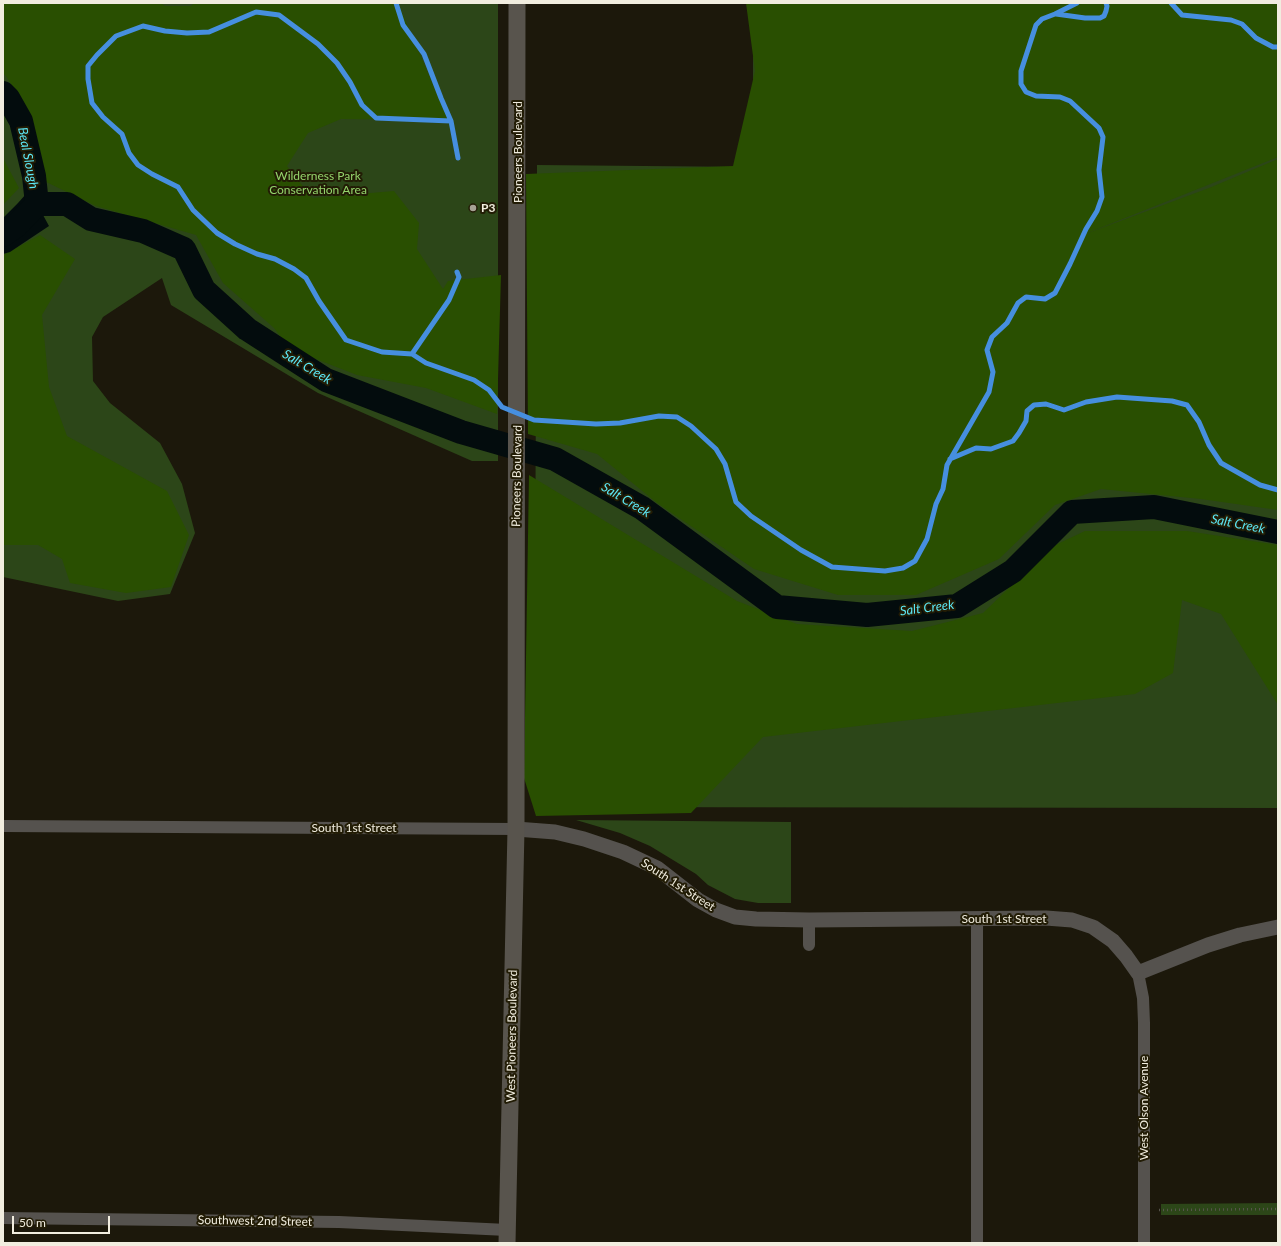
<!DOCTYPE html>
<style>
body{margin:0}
#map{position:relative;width:1281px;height:1246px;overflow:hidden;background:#1c180b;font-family:Lato,sans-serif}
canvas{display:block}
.frame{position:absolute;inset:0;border:4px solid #f1eddf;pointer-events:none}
.scale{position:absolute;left:12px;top:1216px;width:98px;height:18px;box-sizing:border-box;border:2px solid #f1eddf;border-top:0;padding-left:5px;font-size:12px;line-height:14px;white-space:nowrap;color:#f1eddf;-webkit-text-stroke:3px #221c05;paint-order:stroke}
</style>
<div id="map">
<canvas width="1281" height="1246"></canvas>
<div class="frame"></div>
<div class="scale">50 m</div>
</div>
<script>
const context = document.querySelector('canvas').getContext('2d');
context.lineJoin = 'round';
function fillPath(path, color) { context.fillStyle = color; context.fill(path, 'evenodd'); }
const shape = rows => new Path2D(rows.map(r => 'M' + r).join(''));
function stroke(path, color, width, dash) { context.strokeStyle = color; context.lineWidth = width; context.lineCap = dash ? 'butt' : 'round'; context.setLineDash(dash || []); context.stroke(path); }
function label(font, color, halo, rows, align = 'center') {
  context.font = font + ' Lato,sans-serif'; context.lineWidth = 4; context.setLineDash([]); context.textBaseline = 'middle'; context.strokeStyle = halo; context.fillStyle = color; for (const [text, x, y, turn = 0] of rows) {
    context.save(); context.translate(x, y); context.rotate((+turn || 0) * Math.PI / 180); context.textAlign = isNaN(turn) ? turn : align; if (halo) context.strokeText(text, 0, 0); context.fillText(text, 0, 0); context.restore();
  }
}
fillPath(shape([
 [3,3,498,3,498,461,472,461,318,393,171,305,162,278,103,317,92,337,93,381,110,403,160,443,182,484,195,533,170,594,118,601,3,577],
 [753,3,1278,3,1278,808,534,807,537,165,753,167],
 [576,820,791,822,791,903,758,903,735,899,708,885,696,874,650,846,620,833],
 [1278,1203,1278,1215,1161,1215,1161,1204]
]), '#2c4618');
fillPath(shape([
 [3,3,161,3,165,6,191,6,194,3,398,3,448,120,341,119,308,133,287,166,312,198,394,191,419,223,417,249,443,289,448,281,501,275,497,414,426,388,357,375,290,349,274,328,223,283,196,235,96,206,42,180,28,112,6,76,3,73],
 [746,3,1278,3,1278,157,1080,236,1209,188,1278,159,1278,510,1201,499,1101,489,1055,505,999,559,916,595,838,595,754,569,657,503,597,454,528,434,526,174,733,166,755,71],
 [3,158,19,188,3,205],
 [40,235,75,259,42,315,49,387,67,436,167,491,189,535,171,587,126,593,70,583,62,559,38,545,3,545,3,255],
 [529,475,737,601,797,624,912,631,983,613,1051,547,1085,531,1187,531,1278,545,1278,705,1221,614,1182,600,1173,673,1135,694,763,737,691,813,536,816,524,778]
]), '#294f01');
fillPath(shape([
 [26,194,37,204,49,226,10,252,3,254,3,218,18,203]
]), '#030c0d');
stroke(shape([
 [3,93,8,98,21,121,34,176,37,204],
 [3,235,16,226,37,204,67,204,91,219,143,231,184,249,204,290,247,329,326,380,461,432,555,459,642,508,777,607,867,615,957,606,1013,571,1072,512,1154,507,1278,532]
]), '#030c0d', 24);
stroke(shape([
 [1159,1210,1278,1209]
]), '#57544c', 2.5, [1, 3]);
stroke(shape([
 [3,826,516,829],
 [977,919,977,1243],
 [809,945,809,920],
 [1138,973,1143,998,1144,1023,1144,1243],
 [3,1218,339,1222,507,1230]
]), '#55524e', 12);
stroke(shape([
 [516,829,555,832,584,839,623,852,657,868,698,900,716,910,735,917,756,919,809,920,1046,918,1072,920,1093,927,1113,941,1126,956,1138,973,1208,945,1240,935,1278,927]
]), '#55524e', 15);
stroke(shape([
 [507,1243,516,829,517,3]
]), '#58544d', 17);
stroke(shape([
 [396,3,403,25,424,54,441,98,451,121,458,158],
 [1171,3,1182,15,1231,20,1242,24,1256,38,1273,47,1278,47],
 [1056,14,1085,18,1100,18,1104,16,1106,11,1107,6,1106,3],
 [457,272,459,277,449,300,412,354,426,363,474,380,489,390,502,407,534,420,596,424,620,423,659,416,677,417,691,426,716,449,725,464,736,502,751,516,801,550,832,567,885,571,903,568,915,561,927,539,936,504,943,489,947,465,989,392,993,372,987,350,992,337,1007,323,1018,303,1026,297,1045,299,1055,293,1070,264,1086,229,1097,211,1102,197,1099,170,1103,137,1099,128,1070,101,1060,97,1036,96,1026,92,1021,84,1021,71,1036,25,1042,19,1055,14,1077,3],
 [412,354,382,352,346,340,319,301,306,278,294,269,275,259,257,254,235,244,217,233,193,210,178,187,152,174,138,165,129,153,122,134,103,117,92,103,88,79,88,66,97,55,116,36,143,26,165,31,187,33,209,32,256,12,279,15,318,44,337,63,350,82,362,105,376,118,451,121],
 [950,459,976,448,991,449,1013,441,1019,433,1026,421,1027,411,1034,405,1046,404,1064,410,1086,402,1117,397,1172,401,1187,405,1199,422,1209,445,1221,463,1260,485,1278,490]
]), '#468fdf', 5);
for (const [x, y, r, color] of [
 [473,208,4,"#a6a295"]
]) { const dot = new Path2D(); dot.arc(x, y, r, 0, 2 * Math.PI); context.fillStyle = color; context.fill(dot); stroke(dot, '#221c05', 1.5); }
label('12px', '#f1eddf', '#221c05', [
 ["Pioneers Boulevard",518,152,-90],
 ["Pioneers Boulevard",517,476,-89],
 ["South 1st Street",354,828],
 ["South 1st Street",678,885,33],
 ["South 1st Street",1004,919],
 ["West Pioneers Boulevard",512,1036,-89],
 ["West Olson Avenue",1144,1108,-90],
 ["Southwest 2nd Street",255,1221,1]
]);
label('12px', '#94d46c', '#221c05', [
 ["Wilderness Park",318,176],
 ["Conservation Area",318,190]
]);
label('bold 12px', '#f1eddf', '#221c05', [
 ["P3",481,208]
], 'left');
label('italic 13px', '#5ce8f6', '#221c05', [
 ["Beal Slough",28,158,79],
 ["Salt Creek",307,367,31],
 ["Salt Creek",626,500,31],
 ["Salt Creek",1238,524,11],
 ["Salt Creek",927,608,-7]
]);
</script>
